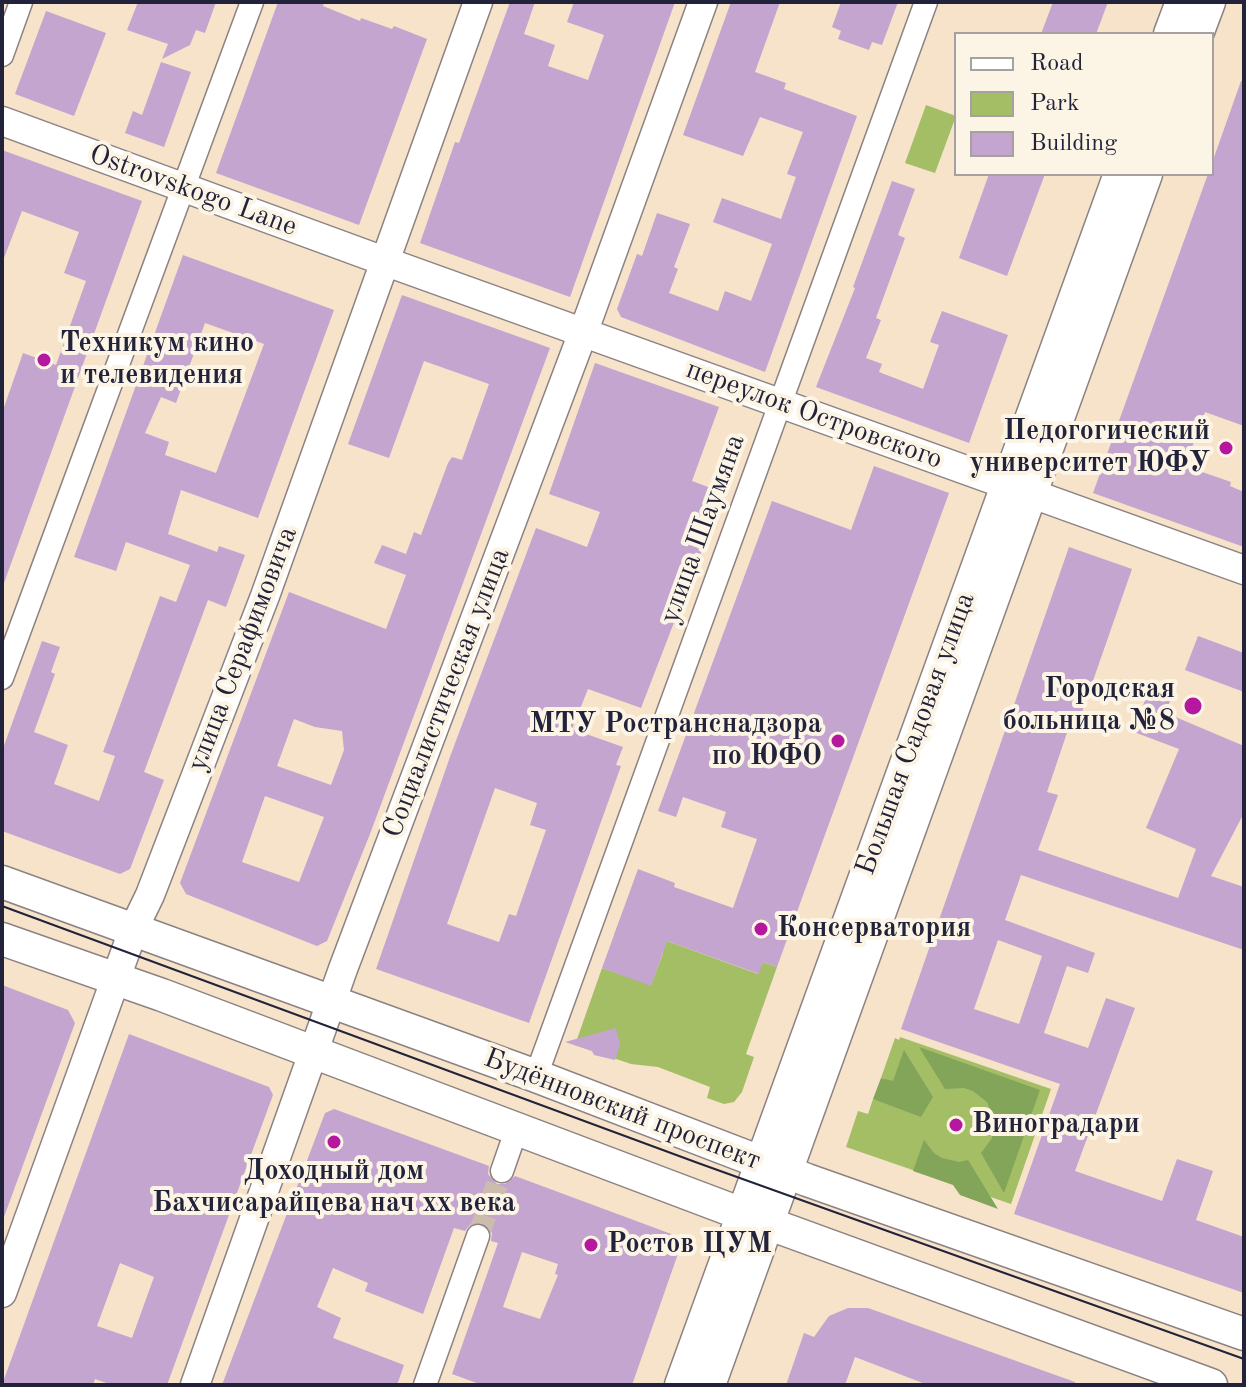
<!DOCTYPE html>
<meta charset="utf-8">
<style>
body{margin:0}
#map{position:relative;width:1246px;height:1387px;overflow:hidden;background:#f6e3c9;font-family:"Old Standard TT",serif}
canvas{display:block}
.frame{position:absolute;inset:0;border:4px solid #22223b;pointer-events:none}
.legend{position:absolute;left:954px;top:32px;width:260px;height:144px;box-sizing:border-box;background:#fcf5e5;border:2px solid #a5a1a1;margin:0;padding:10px 14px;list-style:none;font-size:24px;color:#22223b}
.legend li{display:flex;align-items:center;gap:16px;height:40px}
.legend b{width:40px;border:2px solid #a5a1a1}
</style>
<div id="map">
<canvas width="1246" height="1387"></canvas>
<div class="frame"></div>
<ul class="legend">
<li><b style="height:10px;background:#fff"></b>Road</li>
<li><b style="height:22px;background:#a3be65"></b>Park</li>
<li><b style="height:22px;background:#c3a5cf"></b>Building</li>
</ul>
</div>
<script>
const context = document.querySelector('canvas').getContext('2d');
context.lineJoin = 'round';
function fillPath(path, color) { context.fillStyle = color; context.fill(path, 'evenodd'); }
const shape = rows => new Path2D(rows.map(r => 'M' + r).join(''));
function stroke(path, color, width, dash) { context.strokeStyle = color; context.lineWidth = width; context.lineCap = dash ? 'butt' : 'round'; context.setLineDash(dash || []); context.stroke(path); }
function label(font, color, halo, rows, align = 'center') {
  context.font = font + ' "Old Standard TT",serif'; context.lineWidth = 8; context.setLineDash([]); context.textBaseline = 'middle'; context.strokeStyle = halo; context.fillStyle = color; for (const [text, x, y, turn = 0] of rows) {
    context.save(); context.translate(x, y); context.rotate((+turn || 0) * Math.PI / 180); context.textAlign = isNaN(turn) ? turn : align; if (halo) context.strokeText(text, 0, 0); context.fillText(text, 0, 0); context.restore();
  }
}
fillPath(shape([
 [926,105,956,116,935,173,905,163],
 [623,911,635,916,631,928,758,974,763,962,777,967,746,1054,754,1057,742,1092,734,1102,724,1104,707,1098,710,1087,658,1067,631,1064,575,1045,602,968,651,985,663,953,614,935],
 [900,1037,1051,1089,1011,1204,846,1147,858,1111,868,1114,873,1099,878,1100,885,1079,881,1078,895,1038,899,1040]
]), '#a3be65');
fillPath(shape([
 [919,1047,1040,1090,1004,1193,981,1153,992,1138,994,1129,994,1119,987,1102,973,1091,964,1088,945,1089],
 [904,1050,933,1097,921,1117,873,1099,881,1078,893,1081],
 [924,1140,934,1153,942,1158,959,1162,968,1160,998,1209,960,1195,953,1185,913,1171]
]), '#82a55a');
fillPath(shape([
 [138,2,216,2,205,33,196,30,190,45,162,59,168,44,127,30],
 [278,2,324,2,323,6,360,21,361,18,392,29,394,26,427,39,359,225,216,173],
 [510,2,535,2,524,34,555,45,548,66,588,80,604,35,567,22,574,2,675,2,570,297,420,243,455,142,459,143],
 [731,2,780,2,755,72,786,83,784,89,857,116,765,372,621,317,617,309,637,254,642,256,657,213,690,224,674,267,678,269,669,293,718,311,725,291,751,301,772,244,713,222,722,198,781,219,796,177,787,174,803,132,760,117,743,156,683,135],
 [841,2,898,2,882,45,872,42,869,50,838,39,841,31,832,27],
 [1053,2,1108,2,1096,34,1041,34],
 [46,11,106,33,74,116,15,94],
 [161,62,191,72,164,147,125,133,133,111,142,115],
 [1241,81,1244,81,1244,426,1205,412,1185,466,1231,482,1230,486,1244,492,1244,547,1093,493,1208,174,1212,174,1212,163],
 [2,150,142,201,4,583,2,583,2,413,23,353,56,365,86,281,64,273,79,232,22,211,4,258,2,258],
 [989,174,1045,174,1007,276,959,258],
 [892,181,915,189,898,235,905,238,876,318,881,320,866,358,882,364,879,372,923,389,939,345,930,342,942,311,1008,335,969,443,816,387,855,288,853,287],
 [183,255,334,310,258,518,181,490,168,534,217,552,219,546,245,555,226,607,208,600,144,772,164,780,130,869,120,874,2,831,2,751,42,641,60,647,51,672,55,674,34,732,68,745,54,784,99,801,115,756,103,752,160,596,176,602,190,565,126,542,116,571,74,557],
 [205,323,264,344,216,473,165,455,169,442,145,433,161,397,176,403],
 [402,295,550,348,370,834,327,941,317,946,186,894,180,883,289,592,386,629,406,575,374,563,382,545,406,554,414,532,421,535,448,463,452,457,462,460,489,384,424,361,389,458,348,444],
 [294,719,315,727,342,731,344,750,331,785,277,766],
 [265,796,324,817,299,882,242,862],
 [595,363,719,407,692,481,724,493,641,708,588,689,572,729,623,747,616,765,621,766,529,1023,376,969,451,754,536,528,587,547,600,512,549,494],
 [495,788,537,803,530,825,546,830,516,916,509,914,499,942,447,924],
 [874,466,949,493,777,967,763,962,759,974,667,941,651,986,602,968,638,869,675,883,674,887,733,908,757,839,721,827,726,812,683,797,676,817,658,811,772,501,851,530],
 [1069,547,1132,569,1081,715,1074,712,1047,792,1058,795,1038,850,1178,898,1196,849,1146,828,1179,749,1134,732,1152,680,1174,688,1166,713,1244,746,1244,813,1211,876,1244,887,1244,950,1021,875,1005,920,1095,953,1088,973,1067,966,1044,1033,1088,1048,1106,998,1135,1008,1075,1171,1162,1201,1177,1159,1213,1171,1196,1220,1244,1237,1244,1293,1014,1214,1060,1084,901,1029],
 [998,940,1042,956,1019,1024,974,1009],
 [1198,636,1244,653,1244,692,1185,670],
 [2,985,68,1010,75,1023,4,1217,2,1216],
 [616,1028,620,1045,615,1060,594,1055,592,1051,565,1042],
 [129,1034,269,1087,273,1095,245,1171,167,1385,112,1385,95,1379,93,1385,2,1385],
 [120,1263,154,1277,132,1338,97,1326],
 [334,1109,489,1166,488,1174,497,1184,505,1184,515,1176,674,1235,680,1248,632,1385,482,1385,452,1374,498,1243,491,1241,492,1233,488,1226,476,1222,470,1225,465,1231,454,1228,423,1314,365,1291,368,1283,333,1268,317,1307,341,1318,333,1338,404,1365,397,1385,222,1385,325,1113],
 [522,1252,558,1264,555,1274,558,1275,540,1319,503,1307],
 [848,1308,868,1308,1075,1382,1075,1385,928,1385,855,1357,845,1385,786,1385,804,1333,814,1337,829,1316]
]), '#c3a5cf');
stroke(shape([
 [478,1236,502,1171]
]), '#ccbcad', 22, [22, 11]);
const minor = shape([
 [2,55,21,2],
 [2,678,252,2],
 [536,1076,926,2],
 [502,1171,517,1128],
 [425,1385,478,1236]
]);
const tertiary = shape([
 [2,121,384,261,1244,570],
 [2,1293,134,928,150,895,265,596,478,2],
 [195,1385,343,969,590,314,703,2]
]);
const secondary = shape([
 [1170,34,1182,2],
 [1197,34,1209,2],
 [2,882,536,1076,807,1180,1244,1334],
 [2,939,162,995,734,1211,1211,1385],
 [681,1385,1120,174],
 [709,1385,1146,174]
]);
stroke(minor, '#8c8282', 25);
stroke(tertiary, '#8c8282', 31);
stroke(secondary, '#8c8282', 35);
stroke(minor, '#fff', 22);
stroke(tertiary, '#fff', 28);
stroke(secondary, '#fff', 32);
stroke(shape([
 [2,906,698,1163,1244,1359]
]), '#22223b', 2);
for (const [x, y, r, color] of [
 [44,360,8,"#b5179e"],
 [1226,448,8,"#b5179e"],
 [1193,706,10,"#b5179e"],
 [838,741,8,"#b5179e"],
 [761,929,8,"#b5179e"],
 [956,1125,8,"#b5179e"],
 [334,1142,8,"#b5179e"],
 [591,1245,8,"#b5179e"]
]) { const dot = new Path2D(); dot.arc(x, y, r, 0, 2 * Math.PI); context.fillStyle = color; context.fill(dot); stroke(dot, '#fcf5e5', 3); }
label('28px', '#22223b', '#fcf5e5', [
 ["Ostrovskogo Lane",193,191,20],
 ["переулок Островского",814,415,20],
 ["улица Шаумяна",703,529,-70],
 ["улица Серафимовича",243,649,-69],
 ["Социалистическая улица",447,693,-69],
 ["Большая Садовая улица",916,734,-70],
 ["Будённовский проспект",622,1110,21]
]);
label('bold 28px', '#22223b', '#fcf5e5', [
 ["Техникум кино",60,344],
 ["и телевидения",60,376],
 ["Педогогический",1210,432,"right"],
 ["университет ЮФУ",1210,464,"right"],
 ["Городская",1175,690,"right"],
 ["больница №8",1175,722,"right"],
 ["МТУ Ространснадзора",822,725,"right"],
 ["по ЮФО",822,757,"right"],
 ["Консерватория",777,929],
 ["Виноградари",972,1125],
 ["Доходный дом",334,1172,"center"],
 ["Бахчисарайцева нач xx века",334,1204,"center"],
 ["Ростов ЦУМ",607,1245]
], 'left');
</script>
